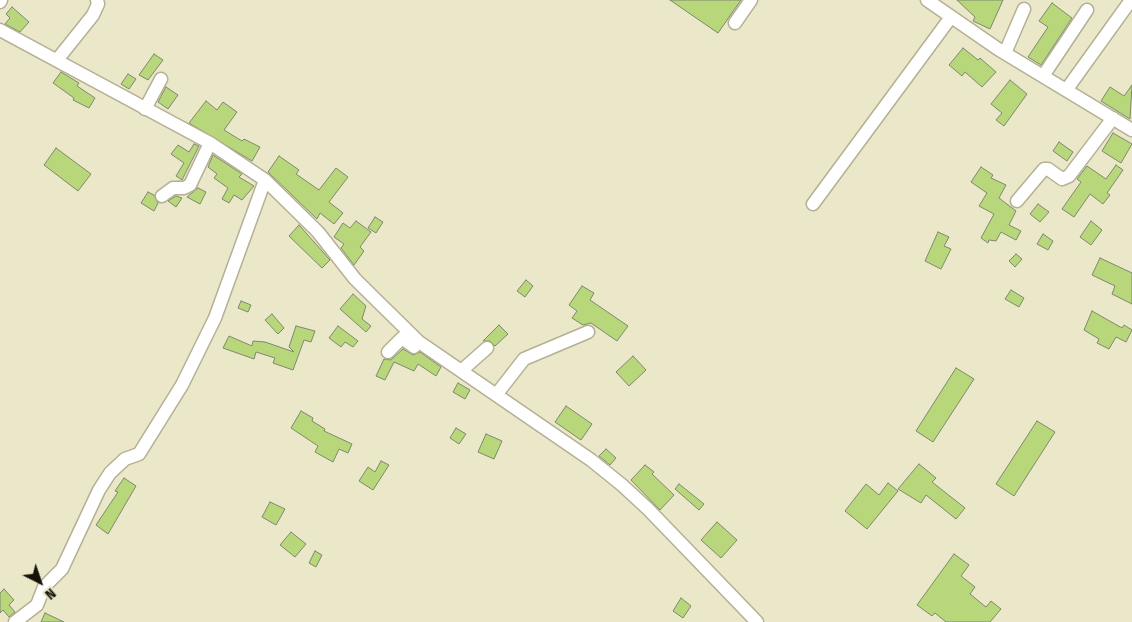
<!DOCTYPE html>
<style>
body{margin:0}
#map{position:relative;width:1132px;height:622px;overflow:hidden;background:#ebe7c9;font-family:"Fira Sans Condensed",sans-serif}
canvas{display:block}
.north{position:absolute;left:15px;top:557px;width:50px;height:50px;-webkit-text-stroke:4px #ebe7c9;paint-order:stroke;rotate:139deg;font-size:14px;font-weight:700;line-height:20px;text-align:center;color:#151309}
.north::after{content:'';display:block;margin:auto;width:18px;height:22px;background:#151309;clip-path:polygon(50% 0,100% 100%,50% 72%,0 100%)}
</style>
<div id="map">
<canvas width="1132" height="622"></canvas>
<div class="north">N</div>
</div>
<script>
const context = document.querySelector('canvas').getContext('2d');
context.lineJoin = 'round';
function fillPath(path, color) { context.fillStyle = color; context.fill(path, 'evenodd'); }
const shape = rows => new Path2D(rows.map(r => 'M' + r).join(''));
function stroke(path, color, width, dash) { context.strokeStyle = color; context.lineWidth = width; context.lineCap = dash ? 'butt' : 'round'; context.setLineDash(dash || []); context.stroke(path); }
const building = shape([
 [670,0,741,0,718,33,670,0],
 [957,0,1003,0,990,29,973,21,975,17,957,0],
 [1052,3,1072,18,1041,65,1028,57,1048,27,1039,21,1052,3],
 [12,7,29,22,20,32,5,24,10,18,6,14,12,7],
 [963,48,978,60,980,58,996,72,982,87,965,72,962,76,949,65,963,48],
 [154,54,163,60,148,80,139,75,154,54],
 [61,72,79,83,77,86,95,98,89,108,73,100,74,98,53,83,61,72],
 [128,74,136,79,129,89,121,84,128,74],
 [1010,80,1027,94,1004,126,996,120,1002,113,991,104,1010,80],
 [1132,85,1130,119,1101,101,1110,87,1124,96,1132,85],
 [166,87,178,95,168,109,158,102,166,87],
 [206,101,217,110,223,102,237,112,224,130,242,141,244,139,260,147,252,161,189,123,206,101],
 [1113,133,1132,144,1121,163,1102,151,1113,133],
 [1059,142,1073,152,1067,161,1053,151,1059,142],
 [194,144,199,146,182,180,176,176,184,163,171,154,178,145,189,152,194,144],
 [56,148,91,174,78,191,44,165,56,148],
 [213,155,242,174,239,177,254,186,242,200,234,195,229,203,222,199,228,188,214,178,217,174,208,167,213,155],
 [279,156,299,170,296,174,319,190,336,168,348,177,329,202,343,213,334,224,320,213,317,219,268,172,279,156],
 [1116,165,1123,170,1107,193,1110,195,1103,204,1090,194,1074,217,1062,209,1081,182,1077,179,1087,166,1106,179,1116,165],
 [981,167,993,175,991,178,1006,185,999,198,1016,211,1009,225,1021,231,1016,240,1001,232,996,241,989,240,988,243,981,238,994,214,979,206,987,193,971,182,981,167],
 [198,188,206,192,200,204,187,197,198,188],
 [148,192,154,195,158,203,154,211,141,203,148,192],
 [176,196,182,198,176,207,168,201,176,196],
 [1038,204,1049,212,1040,222,1030,214,1038,204],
 [375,217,383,222,376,233,368,228,375,217],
 [356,221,371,232,360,247,364,251,354,265,341,248,344,244,334,237,343,223,350,228,356,221],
 [1091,221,1102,230,1091,245,1080,237,1091,221],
 [299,225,330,260,322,268,289,236,299,225],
 [938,232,949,237,944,246,951,249,941,269,925,261,938,232],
 [1043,234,1053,241,1048,250,1037,244,1043,234],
 [1016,254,1022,259,1015,267,1009,261,1016,254],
 [1100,258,1132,273,1132,304,1112,294,1115,286,1092,275,1100,258],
 [526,280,533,286,525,297,517,291,526,280],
 [582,286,594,293,590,300,628,326,617,341,591,323,583,325,572,318,577,311,569,305,582,286],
 [1011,290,1024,298,1019,307,1005,299,1011,290],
 [353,294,366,306,362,319,371,326,366,332,340,309,353,294],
 [241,301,251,305,248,312,238,308,241,301],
 [1092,311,1122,328,1124,325,1132,330,1126,342,1116,337,1109,349,1097,343,1099,339,1084,330,1092,311],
 [272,314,284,328,278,334,265,320,272,314],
 [499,325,508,334,495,346,490,341,483,341,499,325],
 [296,326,315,331,311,342,304,340,293,370,273,363,275,358,256,352,254,359,223,348,229,336,252,346,253,341,265,342,294,352,289,347,296,326],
 [338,326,358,341,353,347,345,342,341,347,329,338,338,326],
 [403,349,413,355,420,352,441,367,436,376,418,364,414,371,394,362,385,380,376,376,384,359,391,360,403,349],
 [633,356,646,370,629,386,616,372,633,356],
 [956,368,974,379,933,442,916,431,956,368],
 [458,383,470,390,465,399,453,392,458,383],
 [566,406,592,424,581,440,555,422,566,406],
 [301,411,313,418,312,421,325,429,324,431,352,444,348,453,339,449,333,462,315,452,318,446,291,428,301,411],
 [1037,421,1055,432,1014,496,996,484,1037,421],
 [456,428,466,434,459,444,450,438,456,428],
 [486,434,502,441,494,459,478,452,486,434],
 [606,449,616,458,610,465,599,456,606,449],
 [381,461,389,465,373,490,359,481,368,467,375,472,381,461],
 [919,464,936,478,932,482,965,508,956,519,926,495,921,503,898,489,919,464],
 [645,465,654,472,652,474,674,495,660,510,631,480,645,465],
 [124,478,136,486,108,534,96,525,118,492,115,491,124,478],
 [888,483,898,491,867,529,845,511,866,484,879,495,888,483],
 [679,484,704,504,699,510,675,489,679,484],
 [270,502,285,509,276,525,262,517,270,502],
 [717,522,737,540,721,558,701,540,717,522],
 [291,532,306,544,295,557,280,545,291,532],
 [315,551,322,555,316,567,309,563,315,551],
 [954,554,969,565,961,576,975,587,970,594,986,607,991,601,1001,609,990,622,946,622,935,613,932,616,917,605,954,554],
 [4,589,14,600,9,605,15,612,9,617,3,610,0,613,0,593,4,589],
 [681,598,691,606,683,618,673,611,681,598],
 [45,613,64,622,41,622,45,613]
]);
fillPath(building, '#b8d77b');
stroke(building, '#7e886e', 1);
const minor = shape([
 [927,0,998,49,1132,130],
 [0,2,1,0],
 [735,23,751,0],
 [0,30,210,143,265,180,318,232,355,279,419,342,591,460,622,485,648,509,757,622],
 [1005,53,1024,9],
 [57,60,93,15,98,4,97,0],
 [1043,76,1087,10],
 [1067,89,1131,0],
 [145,109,161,79],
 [162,196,173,188,184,188,190,185,210,143],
 [1017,201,1044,169,1048,169,1062,179,1069,176,1113,118],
 [813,204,951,17],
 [388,352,402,338,414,347],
 [461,371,487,348],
 [496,395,524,359,588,332],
 [15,622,37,605,44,587,62,569,99,490,110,473,125,459,139,454,182,385,215,318,265,180]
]);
stroke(minor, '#b5b094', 15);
stroke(minor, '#fff', 12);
</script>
